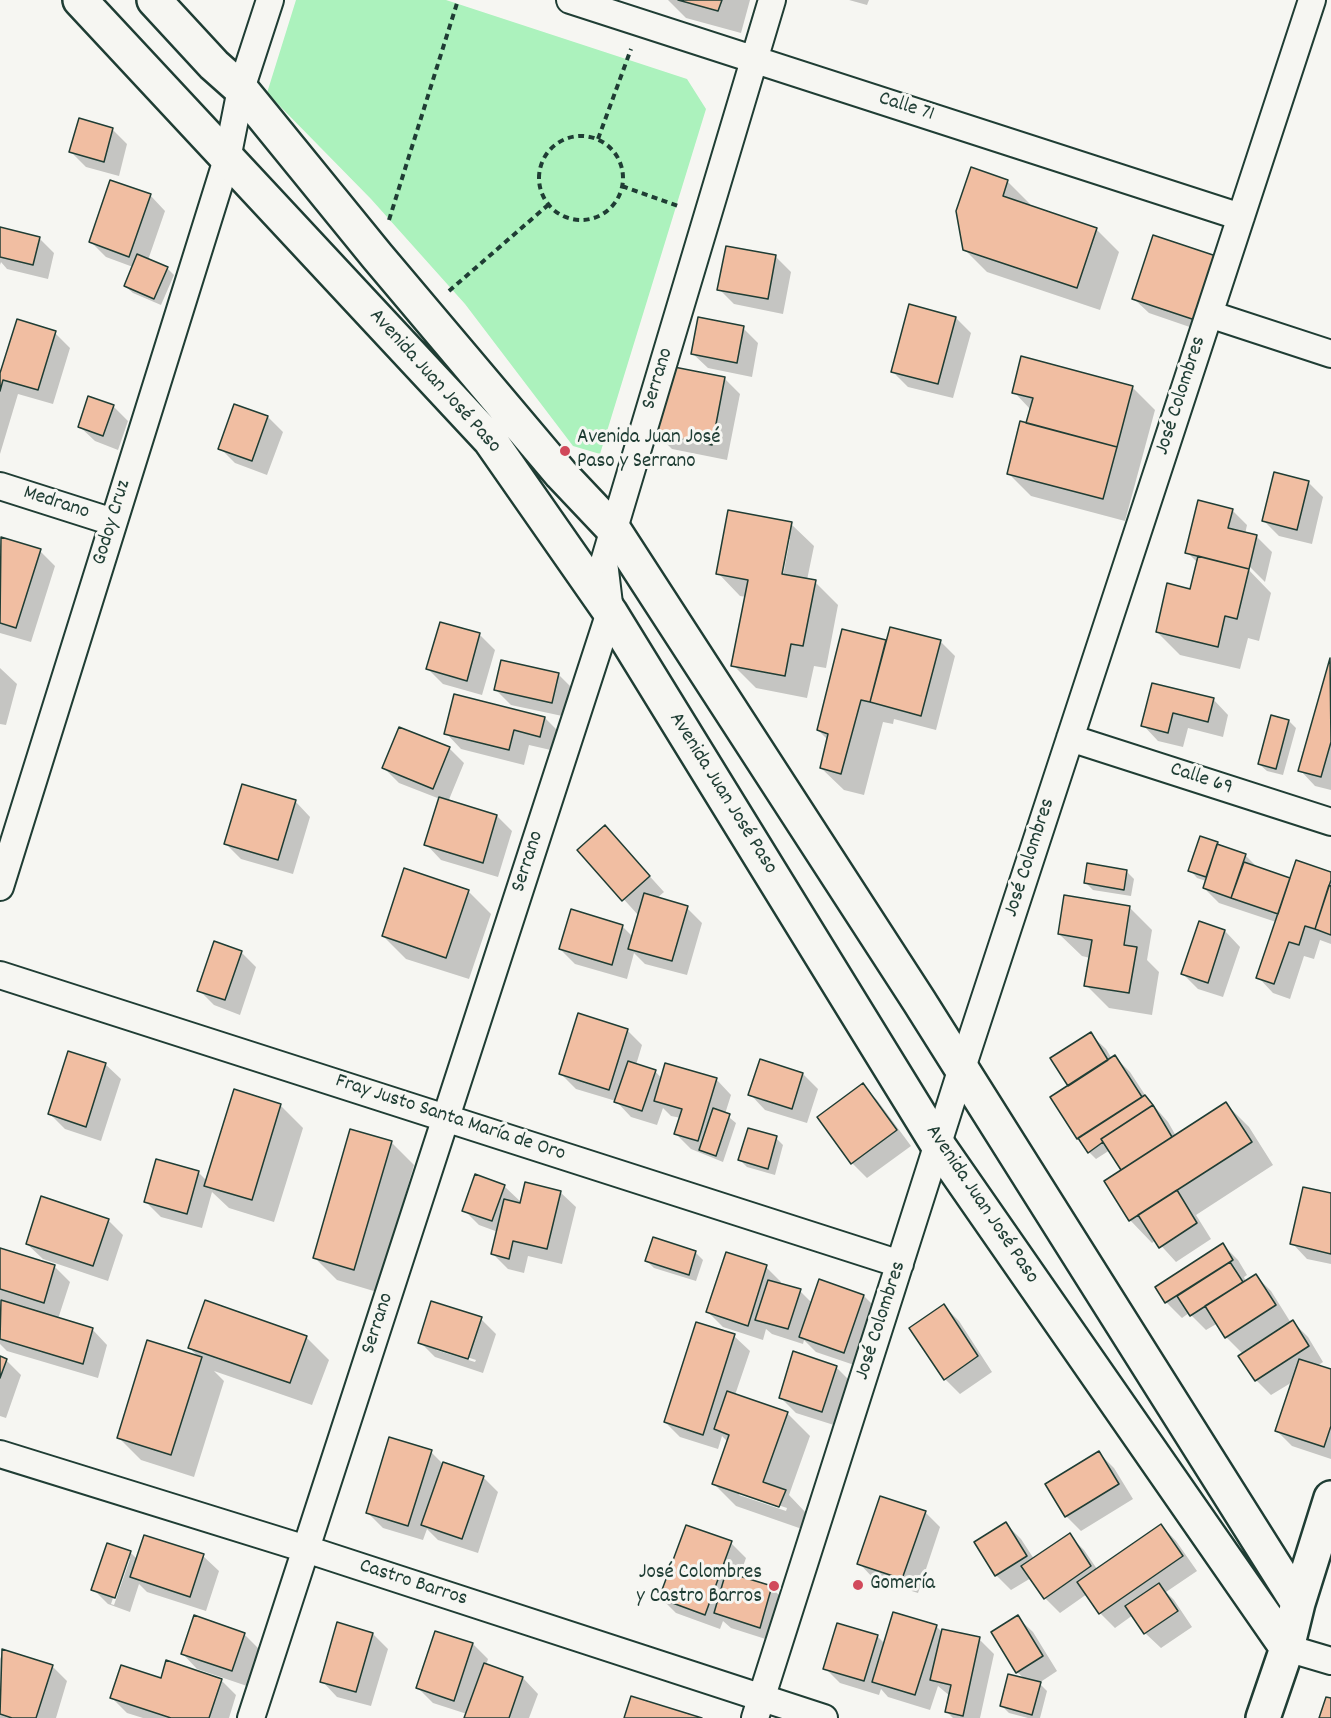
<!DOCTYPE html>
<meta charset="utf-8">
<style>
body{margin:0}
canvas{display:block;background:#f6f6f2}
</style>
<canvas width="1331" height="1718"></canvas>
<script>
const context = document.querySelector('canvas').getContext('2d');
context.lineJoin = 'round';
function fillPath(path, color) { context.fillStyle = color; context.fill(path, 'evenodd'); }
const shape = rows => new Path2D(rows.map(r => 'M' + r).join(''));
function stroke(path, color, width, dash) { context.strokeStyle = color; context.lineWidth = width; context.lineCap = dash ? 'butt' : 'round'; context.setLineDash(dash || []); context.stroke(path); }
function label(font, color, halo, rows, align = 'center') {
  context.font = font + ' Dekko,sans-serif'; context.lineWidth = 6; context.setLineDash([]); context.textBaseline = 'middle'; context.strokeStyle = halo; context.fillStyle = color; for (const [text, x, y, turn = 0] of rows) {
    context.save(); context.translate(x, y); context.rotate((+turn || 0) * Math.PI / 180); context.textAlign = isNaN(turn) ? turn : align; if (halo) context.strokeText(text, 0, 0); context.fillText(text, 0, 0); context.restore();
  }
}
fillPath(shape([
 [296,0,446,0,687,79,706,109,600,454,573,446,465,304,371,199,267,93]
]), '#acf2bd');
fillPath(shape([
 [668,0,750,0,741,33,686,18],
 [849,0,869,0,867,5],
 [112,129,127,144,119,176,86,167,71,152],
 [1007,181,1030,204,1029,207,1096,229,1119,252,1100,310,987,272,964,249],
 [150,195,165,211,148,260,167,268,174,275,161,305,133,293,125,286,133,267,106,257,91,242],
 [0,228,39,238,54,253,48,279,7,269,1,262,0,265],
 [1154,236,1210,334,1149,313,1133,298],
 [776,257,791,272,783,314,734,304,719,289],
 [956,318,971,333,953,398,908,387,893,372],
 [743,328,758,343,752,377,708,368,692,353],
 [55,333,70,348,53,404,18,394,0,454,0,377],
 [725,379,740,394,727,460,672,449,657,434],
 [1132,387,1155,410,1125,521,1031,496,1008,473,1031,410,1014,392],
 [235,405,268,417,283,432,267,475,235,463,220,448],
 [113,406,128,421,118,450,95,441,79,426],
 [1308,482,1323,497,1312,544,1279,536,1264,521],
 [1232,510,1247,525,1245,534,1257,537,1272,552,1265,582,1245,562,1243,564,1271,593,1259,641,1248,638,1240,669,1180,655,1157,632,1191,591,1198,563,1187,552],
 [791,524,814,546,807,580,815,582,838,605,826,668,814,666,807,698,756,688,733,665,746,597,740,596,718,573],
 [787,539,790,539,782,581,779,581],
 [2,539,40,551,55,566,31,642,0,633,0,546],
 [441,624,480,635,495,650,482,695,443,684,428,669],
 [843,631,887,642,940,641,955,656,936,730,894,719,893,724,883,722,864,795,844,790,821,768,828,740,818,730],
 [1331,660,1331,790,1315,786,1300,770],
 [0,668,17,684,6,725,0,724],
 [558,674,573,689,567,717,511,705,496,690],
 [1153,685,1213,699,1228,715,1223,737,1188,728,1183,747,1158,741,1143,725],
 [545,718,560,733,555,751,529,745,524,765,461,749,446,733],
 [1289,721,1296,728,1283,775,1267,771,1259,764],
 [449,748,464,763,448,802,497,816,512,831,498,877,441,860,426,844,440,799,399,783,384,768],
 [295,801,310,817,293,874,241,859,226,844],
 [605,827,664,892,656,899,687,908,702,923,687,975,645,964,634,953,627,979,575,964,560,949,622,926,633,937,639,916,579,850],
 [1217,843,1221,847,1245,855,1259,869,1291,880,1331,873,1331,944,1320,940,1314,959,1304,956,1290,999,1273,993,1258,977,1276,922,1219,903,1204,888,1206,881,1197,878,1190,870],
 [1126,871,1134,879,1131,896,1093,890,1086,883],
 [468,891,491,914,469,979,406,959,383,936],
 [1130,908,1152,930,1147,960,1159,972,1152,1015,1109,1008,1086,985,1090,958,1082,956,1059,934],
 [1200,923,1225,931,1240,947,1223,997,1198,989,1183,974],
 [241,952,256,967,240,1015,214,1005,199,990],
 [627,1030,642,1045,636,1065,655,1071,662,1079,716,1079,731,1095,725,1114,736,1123,723,1162,691,1149,676,1134,681,1118,671,1116,663,1108,657,1125,631,1117,616,1101,576,1089,561,1074],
 [1090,1034,1106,1049,1112,1059,1115,1057,1130,1072,1147,1098,1168,1122,1176,1136,1226,1104,1249,1127,1273,1165,1196,1215,1211,1239,1176,1262,1156,1240,1152,1243,1130,1220,1123,1171,1110,1150,1096,1159,1089,1152,1070,1086],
 [105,1064,121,1079,101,1141,65,1129,50,1114],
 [803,1074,818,1089,807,1123,765,1110,750,1094],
 [862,1085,877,1100,911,1146,867,1178,852,1163],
 [280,1105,303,1128,274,1222,229,1208,212,1192,202,1228,161,1217,146,1202,198,1172,207,1181],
 [776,1138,783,1145,775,1175,747,1167,740,1160],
 [391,1142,414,1165,377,1292,337,1280,314,1257],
 [504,1186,522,1203,560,1192,576,1207,562,1264,528,1256,524,1273,508,1269,493,1254,498,1232,479,1225,464,1210],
 [1331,1195,1331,1264,1307,1259,1292,1243],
 [108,1220,123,1235,108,1281,43,1259,27,1244],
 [1223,1245,1238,1260,1247,1275,1244,1277,1246,1282,1256,1276,1271,1291,1291,1323,1293,1322,1308,1337,1323,1362,1317,1366,1331,1371,1331,1459,1292,1446,1277,1431,1294,1381,1271,1395,1256,1380,1243,1354,1226,1337,1218,1323,1206,1330,1189,1313,1182,1318,1167,1303,1157,1287],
 [0,1250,55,1267,70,1282,58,1319,92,1329,107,1345,98,1378,7,1351,0,1344,0,1307,2,1300,0,1299],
 [695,1252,703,1260,696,1281,654,1268,647,1261],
 [766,1267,781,1282,780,1285,800,1291,812,1303,864,1296,879,1311,860,1367,816,1352,804,1340,803,1344,772,1334,766,1329,763,1340,723,1327,708,1312],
 [944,1306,959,1321,992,1372,960,1394,945,1379],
 [481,1319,496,1334,483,1373,435,1357,420,1342],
 [436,1347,476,1360,475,1362,436,1350],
 [734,1336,750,1351,735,1395,787,1413,810,1436,789,1495,807,1514,802,1529,736,1506,714,1484,728,1442,722,1436,718,1449,680,1437,665,1422],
 [739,1492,787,1508,786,1511,739,1495],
 [306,1337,329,1360,312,1405,214,1371,224,1381,194,1477,141,1460,118,1437,199,1357,189,1348],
 [0,1358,6,1360,21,1375,6,1418,0,1416],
 [836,1367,851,1382,837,1426,796,1413,781,1398],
 [431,1452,442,1463,483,1477,498,1492,478,1553,438,1540,427,1529,423,1540,383,1528,368,1513],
 [1099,1453,1114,1468,1133,1499,1081,1531,1066,1516],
 [925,1512,940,1527,918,1593,874,1579,859,1563],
 [1006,1524,1021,1539,1034,1559,1069,1535,1084,1550,1097,1569,1161,1525,1176,1541,1197,1571,1166,1592,1174,1600,1192,1627,1161,1648,1145,1633,1133,1615,1115,1628,1100,1613,1087,1594,1060,1613,1045,1598,1031,1578,1011,1590,996,1575],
 [731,1543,746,1558,739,1578,772,1588,787,1603,775,1642,731,1628,723,1621,720,1629,676,1613,661,1598],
 [130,1552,138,1560,203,1556,219,1571,206,1611,147,1592,139,1584,130,1612,108,1604,93,1589],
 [126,1559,130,1559,114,1605,111,1604],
 [1017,1617,1033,1632,1057,1671,1039,1683,1047,1691,1040,1718,1028,1718,1009,1713,1002,1706,1026,1680,1017,1672],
 [936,1626,943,1633,979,1639,994,1654,980,1718,953,1718,946,1711,950,1696,938,1686,930,1710,888,1697,881,1689,879,1695,840,1683,825,1668,877,1636,885,1644],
 [244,1634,259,1649,247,1686,197,1669,182,1653],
 [373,1634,388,1649,371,1706,337,1697,322,1681],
 [473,1644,488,1659,486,1665,523,1678,538,1694,529,1718,465,1718,467,1714,433,1703,418,1688],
 [3,1651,52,1666,67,1681,56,1718,0,1718,0,1659],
 [162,1680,221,1680,236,1695,229,1718,143,1718,127,1713,112,1698]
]), '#0003');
const building = shape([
 [678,0,722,0,718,11,678,0],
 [79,118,113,128,104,162,69,152,79,118],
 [971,167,1008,180,1003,196,1097,228,1077,288,963,250,956,211,971,167],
 [110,180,151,194,129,257,89,242,110,180],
 [0,227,40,237,33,265,0,257,0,227],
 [1153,235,1216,256,1195,320,1132,299,1153,235],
 [726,246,776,255,768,299,717,290,726,246],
 [137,254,168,267,154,299,124,286,137,254],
 [909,304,956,317,938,384,891,372,909,304],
 [698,317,744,326,737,363,691,354,698,317],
 [17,319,56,331,38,390,3,380,0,391,0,373,17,319],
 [1021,356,1133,386,1117,447,1026,423,1033,398,1012,393,1021,356],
 [669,366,725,377,712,445,655,434,669,366],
 [88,396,114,405,103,436,78,427,88,396],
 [234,404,268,416,252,461,218,449,234,404],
 [1020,421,1117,447,1103,499,1007,474,1020,421],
 [1274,472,1309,481,1297,530,1262,521,1274,472],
 [1198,500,1233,509,1228,528,1257,535,1249,569,1185,553,1198,500],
 [728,510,792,522,782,574,816,580,803,646,791,644,785,676,731,666,748,580,716,574,728,510],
 [1,537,41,549,16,628,0,623,1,537],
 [1198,556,1249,569,1237,619,1225,616,1218,647,1156,632,1167,583,1190,589,1198,556],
 [440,622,480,633,467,681,426,669,440,622],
 [890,627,941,640,921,716,870,702,890,627],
 [842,629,886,640,870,702,861,700,841,774,820,768,828,734,817,730,842,629],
 [1330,658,1331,742,1321,777,1298,771,1330,658],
 [501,660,559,673,552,703,494,690,501,660],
 [1152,683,1214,698,1208,722,1173,713,1168,733,1141,726,1152,683],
 [454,694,545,717,540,737,514,730,509,750,444,734,454,694],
 [1271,715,1289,720,1276,769,1258,764,1271,715],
 [399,727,450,747,433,789,382,768,399,727],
 [242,784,296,800,278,860,224,844,242,784],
 [439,797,497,815,483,863,424,845,439,797],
 [605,825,650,876,622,901,577,850,605,825],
 [1200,836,1218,842,1206,877,1188,871,1200,836],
 [1217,844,1246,854,1231,898,1203,888,1217,844],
 [1296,860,1331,872,1331,880,1315,929,1305,926,1299,945,1289,942,1274,984,1256,978,1296,860],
 [1244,862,1290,878,1278,914,1231,898,1244,862],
 [1087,863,1127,870,1124,890,1084,883,1087,863],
 [404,868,469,890,446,958,382,936,404,868],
 [1329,885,1331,886,1331,935,1315,929,1329,885],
 [644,893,688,906,672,961,628,949,644,893],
 [1064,895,1130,906,1124,945,1137,947,1129,993,1084,986,1092,940,1058,934,1064,895],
 [571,909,623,925,612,965,559,949,571,909],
 [1199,921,1225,930,1208,983,1181,974,1199,921],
 [214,941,242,951,225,1000,197,991,214,941],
 [578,1013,628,1029,609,1090,559,1074,578,1013],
 [1091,1032,1108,1060,1068,1086,1050,1058,1091,1032],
 [68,1051,106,1063,86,1127,48,1114,68,1051],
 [1115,1055,1142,1097,1077,1139,1050,1097,1115,1055],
 [760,1059,803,1073,792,1109,748,1095,760,1059],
 [628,1061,656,1070,642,1111,614,1102,628,1061],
 [665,1063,717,1078,698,1141,674,1134,682,1109,654,1101,665,1063],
 [863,1083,897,1130,851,1164,817,1117,863,1083],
 [234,1089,281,1104,252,1200,204,1186,234,1089],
 [1145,1095,1153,1105,1101,1139,1103,1142,1088,1153,1078,1138,1145,1095],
 [1226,1102,1252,1142,1129,1221,1104,1181,1226,1102],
 [1153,1105,1172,1137,1121,1170,1101,1139,1153,1105],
 [713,1108,730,1114,716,1156,699,1150,713,1108],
 [748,1128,777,1136,768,1169,738,1160,748,1128],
 [350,1129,392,1141,354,1270,313,1258,350,1129],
 [156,1159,199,1171,187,1214,144,1202,156,1159],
 [475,1174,505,1185,492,1221,462,1211,475,1174],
 [525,1182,561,1191,547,1249,513,1241,509,1259,491,1254,504,1199,520,1203,525,1182],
 [1303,1187,1331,1193,1331,1254,1290,1244,1303,1187],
 [1177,1190,1197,1223,1159,1248,1138,1215,1177,1190],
 [41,1196,109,1219,93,1266,26,1244,41,1196],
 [653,1237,696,1251,689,1275,645,1261,653,1237],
 [1223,1243,1233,1260,1165,1303,1155,1287,1223,1243],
 [0,1248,55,1265,44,1303,0,1289,0,1248],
 [726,1252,767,1265,748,1326,706,1312,726,1252],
 [1230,1262,1243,1282,1190,1316,1177,1296,1230,1262],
 [1256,1274,1276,1305,1225,1338,1205,1306,1256,1274],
 [819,1279,864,1295,844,1353,799,1337,819,1279],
 [768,1280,801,1289,788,1329,755,1320,768,1280],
 [1,1300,93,1328,83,1364,0,1339,1,1300],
 [205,1300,307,1336,290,1383,188,1348,205,1300],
 [431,1301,482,1317,468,1359,418,1343,431,1301],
 [944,1304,978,1356,944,1380,909,1328,944,1304],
 [1293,1320,1309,1346,1255,1381,1238,1356,1293,1320],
 [696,1322,735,1334,703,1435,664,1422,696,1322],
 [147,1340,202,1357,171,1455,117,1438,147,1340],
 [793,1351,837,1366,822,1412,779,1398,793,1351],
 [0,1356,7,1359,0,1378,0,1356],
 [1299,1359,1331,1369,1331,1426,1324,1447,1275,1431,1299,1359],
 [727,1391,788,1412,763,1482,786,1490,779,1507,712,1484,729,1435,714,1429,727,1391],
 [389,1437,432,1450,408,1526,366,1513,389,1437],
 [1099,1451,1119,1484,1065,1517,1045,1484,1099,1451],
 [443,1462,484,1476,462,1539,421,1525,443,1462],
 [880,1496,926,1511,902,1579,857,1564,880,1496],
 [1006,1522,1027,1556,995,1576,974,1542,1006,1522],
 [1161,1524,1183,1556,1099,1614,1077,1582,1161,1524],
 [686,1525,732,1541,705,1615,659,1598,686,1525],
 [1070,1533,1091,1566,1044,1599,1021,1566,1070,1533],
 [144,1535,204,1554,190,1597,130,1577,144,1535],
 [107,1543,131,1551,115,1598,91,1590,107,1543],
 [726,1572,772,1586,760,1628,714,1613,726,1572],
 [1159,1583,1178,1611,1144,1634,1125,1606,1159,1583],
 [893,1612,937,1625,915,1695,872,1682,893,1612],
 [194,1615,245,1633,232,1671,181,1654,194,1615],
 [1018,1615,1043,1656,1016,1673,991,1632,1018,1615],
 [337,1622,373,1633,356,1692,320,1682,337,1622],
 [837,1623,878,1635,864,1681,823,1669,837,1623],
 [942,1629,980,1637,963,1716,945,1712,951,1685,930,1680,942,1629],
 [435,1631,473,1643,454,1701,416,1688,435,1631],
 [2,1649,53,1665,36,1718,12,1718,0,1714,2,1649],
 [166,1660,222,1679,209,1718,171,1718,110,1698,121,1665,161,1678,166,1660],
 [484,1663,523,1677,509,1718,464,1718,484,1663],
 [1008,1674,1041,1682,1032,1715,1000,1706,1008,1674],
 [631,1696,702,1718,624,1718,631,1696],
 [1326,1697,1331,1698,1331,1718,1319,1718,1326,1697]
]);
fillPath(building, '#f1bea2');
stroke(building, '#1f3d34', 1.5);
const minor = shape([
 [570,0,1241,217],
 [1209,314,1331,354],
 [0,486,113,522],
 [1070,738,1331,822],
 [0,887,227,159,241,89,270,0],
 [0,975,900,1264],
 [0,1454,306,1549,824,1718],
 [1287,1648,1331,1661],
 [251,1718,610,612,604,562,772,0],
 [755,1718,961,1071,1312,0]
]);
const secondary = shape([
 [80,0,490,440,610,612,938,1145,1287,1648],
 [154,0,214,65,241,89,377,256,561,474,614,530,919,1001,1298,1603],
 [1263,1718,1287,1648,1298,1603,1331,1498]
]);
stroke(minor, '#1f3d34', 30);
stroke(secondary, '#1f3d34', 38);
stroke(shape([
 '539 178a42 42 0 1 1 84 0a42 42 0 1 1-84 0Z',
 [598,139,631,49],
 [622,186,681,207],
 [389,220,458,0],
 [449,291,548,205]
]), '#1f3d34', 4, [6, 4.5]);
stroke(minor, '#f6f6f2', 26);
stroke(secondary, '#f6f6f2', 33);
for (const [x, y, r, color] of [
 [565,451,6,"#d1495b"],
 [858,1585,6,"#d1495b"],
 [774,1586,6,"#d1495b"]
]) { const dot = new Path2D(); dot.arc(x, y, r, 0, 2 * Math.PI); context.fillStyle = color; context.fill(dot); stroke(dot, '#f6f6f2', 2); }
label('21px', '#1f3d34', '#f6f6f2', [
 ["Calle 71",906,108,18],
 ["Serrano",659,379,-73],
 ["Avenida Juan José Paso",434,382,48],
 ["José Colombres",1182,396,-72],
 ["Medrano",56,504,18],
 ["Godoy Cruz",113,523,-73],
 ["Calle 69",1201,780,18],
 ["Avenida Juan José Paso",722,794,58],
 ["José Colombres",1031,858,-72],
 ["Serrano",529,862,-72],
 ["Fray Justo Santa María de Oro",450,1119,18],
 ["Avenida Juan José Paso",981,1205,56],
 ["José Colombres",882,1321,-72],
 ["Serrano",379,1324,-72],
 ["Castro Barros",413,1584,18]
]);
label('21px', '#1f3d34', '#f6f6f2', [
 ["Avenida Juan José",577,439],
 ["Paso y Serrano",577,463],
 ["José Colombres",762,1574,"right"],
 ["y Castro Barros",762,1598,"right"],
 ["Gomería",870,1585]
], 'left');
</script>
